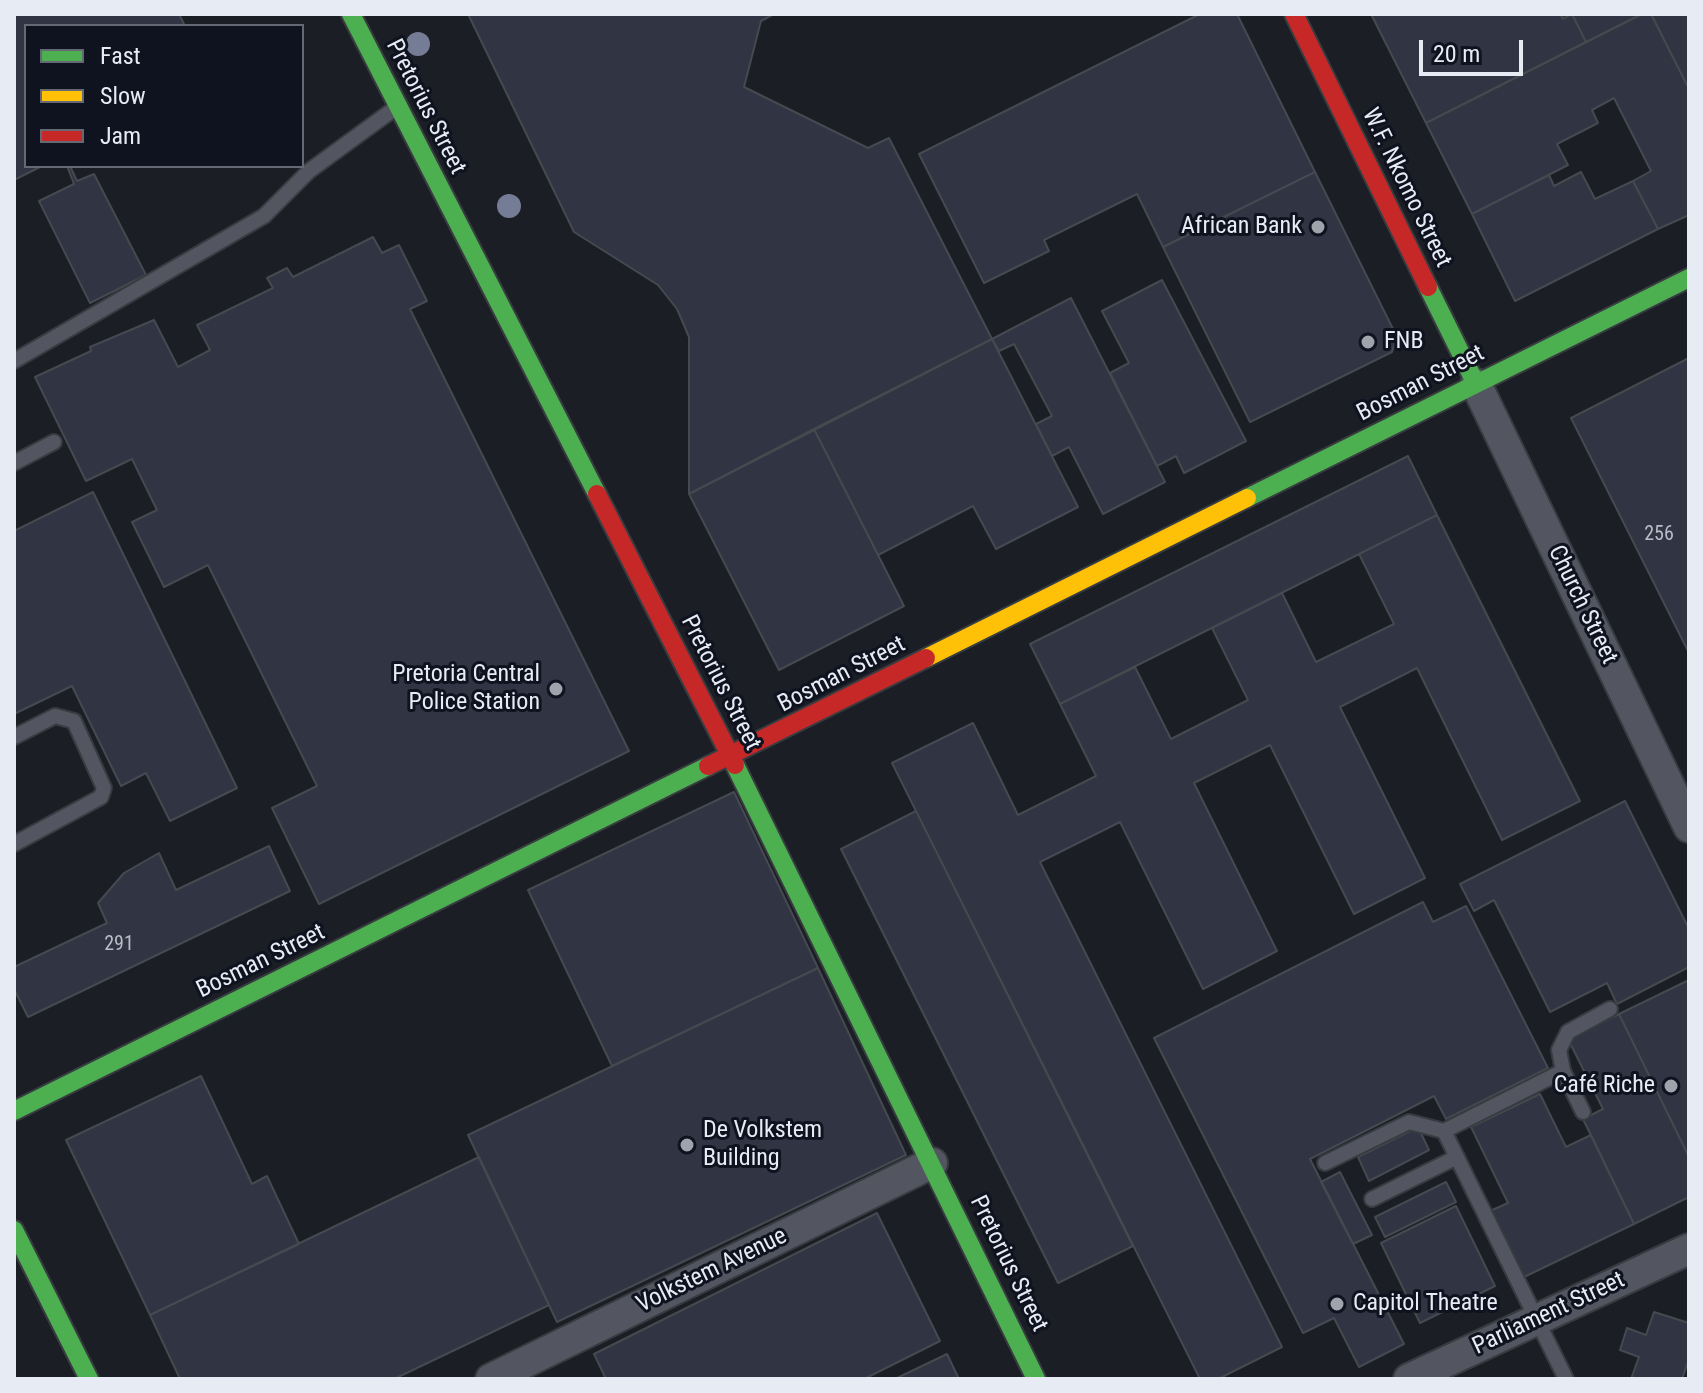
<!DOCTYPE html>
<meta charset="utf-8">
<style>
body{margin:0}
#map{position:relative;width:1703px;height:1393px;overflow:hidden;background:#1b1e25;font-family:"Roboto Condensed",sans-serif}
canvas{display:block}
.frame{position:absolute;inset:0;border:16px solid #e7ebf4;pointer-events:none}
.legend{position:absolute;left:24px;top:24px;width:280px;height:144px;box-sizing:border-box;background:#0f121f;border:2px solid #656974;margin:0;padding:10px 14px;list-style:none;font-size:24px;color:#e7ebf4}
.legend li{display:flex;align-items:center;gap:16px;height:40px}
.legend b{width:40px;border:2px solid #656974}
.scale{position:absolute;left:1419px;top:40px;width:104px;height:36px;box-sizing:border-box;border:4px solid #e7ebf4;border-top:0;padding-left:10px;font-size:24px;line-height:28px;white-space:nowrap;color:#e7ebf4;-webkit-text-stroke:6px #0f121f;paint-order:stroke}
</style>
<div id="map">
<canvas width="1703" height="1393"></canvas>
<div class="frame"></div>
<ul class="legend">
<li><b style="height:10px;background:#4caf50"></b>Fast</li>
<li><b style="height:10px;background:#ffc107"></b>Slow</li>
<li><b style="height:10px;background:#c62828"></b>Jam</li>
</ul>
<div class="scale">20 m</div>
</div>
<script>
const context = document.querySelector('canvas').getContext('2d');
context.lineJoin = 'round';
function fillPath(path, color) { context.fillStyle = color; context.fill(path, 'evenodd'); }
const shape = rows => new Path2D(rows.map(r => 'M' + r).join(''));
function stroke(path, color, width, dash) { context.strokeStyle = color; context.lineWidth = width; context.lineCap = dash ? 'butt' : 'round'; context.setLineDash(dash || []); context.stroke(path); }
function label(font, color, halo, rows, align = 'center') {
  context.font = font + ' "Roboto Condensed",sans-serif'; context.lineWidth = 6; context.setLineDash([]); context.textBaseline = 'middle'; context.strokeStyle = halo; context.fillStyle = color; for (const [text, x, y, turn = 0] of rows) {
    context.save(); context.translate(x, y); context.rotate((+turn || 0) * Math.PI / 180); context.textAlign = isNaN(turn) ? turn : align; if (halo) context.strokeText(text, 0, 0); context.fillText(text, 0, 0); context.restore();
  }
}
const building = shape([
 [14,14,179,14,185,26,26,26,26,166,42,166,14,180,14,14],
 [468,14,774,14,761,21,744,87,868,148,889,138,992,339,689,494,689,337,677,309,658,285,574,232,468,14],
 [1200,14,1237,14,1315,172,1163,247,1137,194,1044,240,1049,251,984,283,919,154,1200,14],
 [1371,14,1560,14,1563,19,1572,14,1586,42,1426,123,1371,14],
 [1560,14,1642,14,1586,42,1572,14,1563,19,1560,14],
 [1642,14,1651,14,1689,89,1689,215,1658,229,1633,181,1651,171,1614,98,1592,110,1598,123,1557,144,1568,165,1472,214,1426,123,1642,14],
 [1651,14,1689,14,1689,89,1651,14],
 [67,166,70,166,77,181,94,174,146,275,90,303,39,201,74,184,67,166],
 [1315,172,1397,337,1392,352,1250,422,1163,247,1315,172],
 [1581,172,1595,199,1633,181,1658,229,1515,301,1472,214,1549,175,1554,186,1581,172],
 [373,237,382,253,399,245,427,301,410,309,629,751,319,904,272,808,317,786,208,565,164,587,132,522,157,510,132,459,86,481,35,377,91,351,90,347,154,320,178,367,210,350,197,325,273,288,267,278,287,268,293,277,373,237],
 [1162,280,1246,441,1184,473,1176,456,1157,466,1110,373,1129,363,1102,311,1162,280],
 [1071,298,1165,482,1103,514,1069,447,1052,456,1036,424,1052,416,1014,344,999,351,992,339,1071,298],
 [992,339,1078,507,996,549,973,506,878,555,814,429,992,339],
 [1689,358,1689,653,1571,418,1689,358],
 [814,429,904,606,779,670,689,494,814,429],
 [1408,456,1437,515,1060,704,1030,644,1408,456],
 [93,492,237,788,170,821,146,773,121,786,72,686,14,714,14,531,93,492],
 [1437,515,1580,801,1502,840,1417,668,1340,707,1425,878,1354,914,1270,745,1194,783,1277,951,1203,989,1120,822,1040,862,1282,1347,1218,1379,1200,1379,892,763,973,723,1018,815,1096,776,1060,704,1135,667,1171,739,1248,700,1212,628,1282,593,1316,662,1394,624,1359,554,1437,515],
 [734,792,818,968,612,1066,528,890,734,792],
 [1625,801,1689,929,1689,967,1617,1004,1607,983,1550,1012,1494,900,1474,911,1460,884,1625,801],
 [916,811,1133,1246,1058,1283,841,849,916,811],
 [269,846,290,891,28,1017,14,989,14,967,107,923,98,903,124,873,159,853,176,890,269,846],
 [1423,902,1433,922,1466,906,1548,1068,1446,1119,1434,1096,1310,1159,1404,1344,1359,1367,1334,1318,1303,1333,1154,1038,1423,902],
 [818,968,906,1155,557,1322,468,1135,818,968],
 [1689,980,1689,1157,1619,1014,1689,980],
 [1619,1014,1689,1157,1689,1197,1634,1224,1583,1119,1603,1109,1568,1039,1619,1014],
 [201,1076,252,1184,267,1176,299,1244,150,1315,66,1140,201,1076],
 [1540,1094,1566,1147,1591,1135,1634,1224,1522,1278,1490,1211,1508,1203,1471,1127,1540,1094],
 [1418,1127,1429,1150,1369,1181,1358,1157,1418,1127],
 [479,1157,549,1305,394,1379,180,1379,150,1315,479,1157],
 [1340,1172,1372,1235,1353,1244,1321,1182,1340,1172],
 [1446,1182,1456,1202,1385,1237,1375,1217,1446,1182],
 [1456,1206,1495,1286,1420,1323,1381,1243,1456,1206],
 [877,1213,940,1341,864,1379,606,1379,594,1354,877,1213],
 [1654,1312,1689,1323,1689,1359,1682,1379,1631,1379,1639,1357,1620,1350,1627,1328,1646,1335,1654,1312],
 [947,1354,959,1379,895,1379,947,1354]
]);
fillPath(building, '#313442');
stroke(building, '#46494f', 2);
const lane = shape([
 [14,361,264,216,309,171,394,109],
 [14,463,54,442],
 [14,737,55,716,74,721,104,788,101,797,14,844],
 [1563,1071,1444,1131,1566,1379],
 [1583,1112,1563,1071,1559,1050,1568,1032,1610,1009],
 [1325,1163,1409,1122,1444,1131],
 [1372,1199,1457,1157]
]);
const street = shape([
 [1476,384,1689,827],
 [491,1379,932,1163],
 [1409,1379,1689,1249]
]);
const fast = shape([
 [351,14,597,494],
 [1428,287,1476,384],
 [1247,498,1689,278],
 [735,765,1036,1379],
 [14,1111,708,766],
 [14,1230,89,1379]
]);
const slow = shape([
 [926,658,1247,498]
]);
const jam = shape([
 [1294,14,1428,287],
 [597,494,735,765],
 [708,766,926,658]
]);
stroke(lane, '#383c41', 18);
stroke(street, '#383c41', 34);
stroke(fast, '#383c41', 22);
stroke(slow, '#383c41', 22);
stroke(jam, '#383c41', 22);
stroke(lane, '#535660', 14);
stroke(street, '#535660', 30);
stroke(fast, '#4caf50', 18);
stroke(slow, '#ffc107', 18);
stroke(jam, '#c62828', 18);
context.fillStyle = '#757d96';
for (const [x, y] of [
 [418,44],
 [509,206]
]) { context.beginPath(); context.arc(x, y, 12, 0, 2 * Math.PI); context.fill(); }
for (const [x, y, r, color] of [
 [1318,227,8,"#a0a3ac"],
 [1368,342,8,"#a0a3ac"],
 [556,689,8,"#a0a3ac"],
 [1671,1086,8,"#a0a3ac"],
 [687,1145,8,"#a0a3ac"],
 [1337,1304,8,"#a0a3ac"]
]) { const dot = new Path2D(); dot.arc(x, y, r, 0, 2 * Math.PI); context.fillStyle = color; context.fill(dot); stroke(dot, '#0f121f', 3); }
label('20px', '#babdc8', null, [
 ["256",1659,535],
 ["291",119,945]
]);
label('24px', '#e7ebf4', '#0f121f', [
 ["Pretorius Street",425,107,63],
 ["W.F. Nkomo Street",1406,188,64],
 ["Bosman Street",1421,384,-27],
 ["Church Street",1582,605,64],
 ["Bosman Street",842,675,-27],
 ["Pretorius Street",720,683,63],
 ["Bosman Street",261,962,-26],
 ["Pretorius Street",1008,1264,64],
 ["Volkstem Avenue",712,1271,-26],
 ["Parliament Street",1549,1314,-25]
]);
label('24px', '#e7ebf4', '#0f121f', [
 ["African Bank",1302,227],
 ["FNB",1384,342,"left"],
 ["Pretoria Central",540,675],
 ["Police Station",540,703],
 ["Café Riche",1655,1086],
 ["De Volkstem",703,1131,"left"],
 ["Building",703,1159,"left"],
 ["Capitol Theatre",1353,1304,"left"]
], 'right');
</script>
